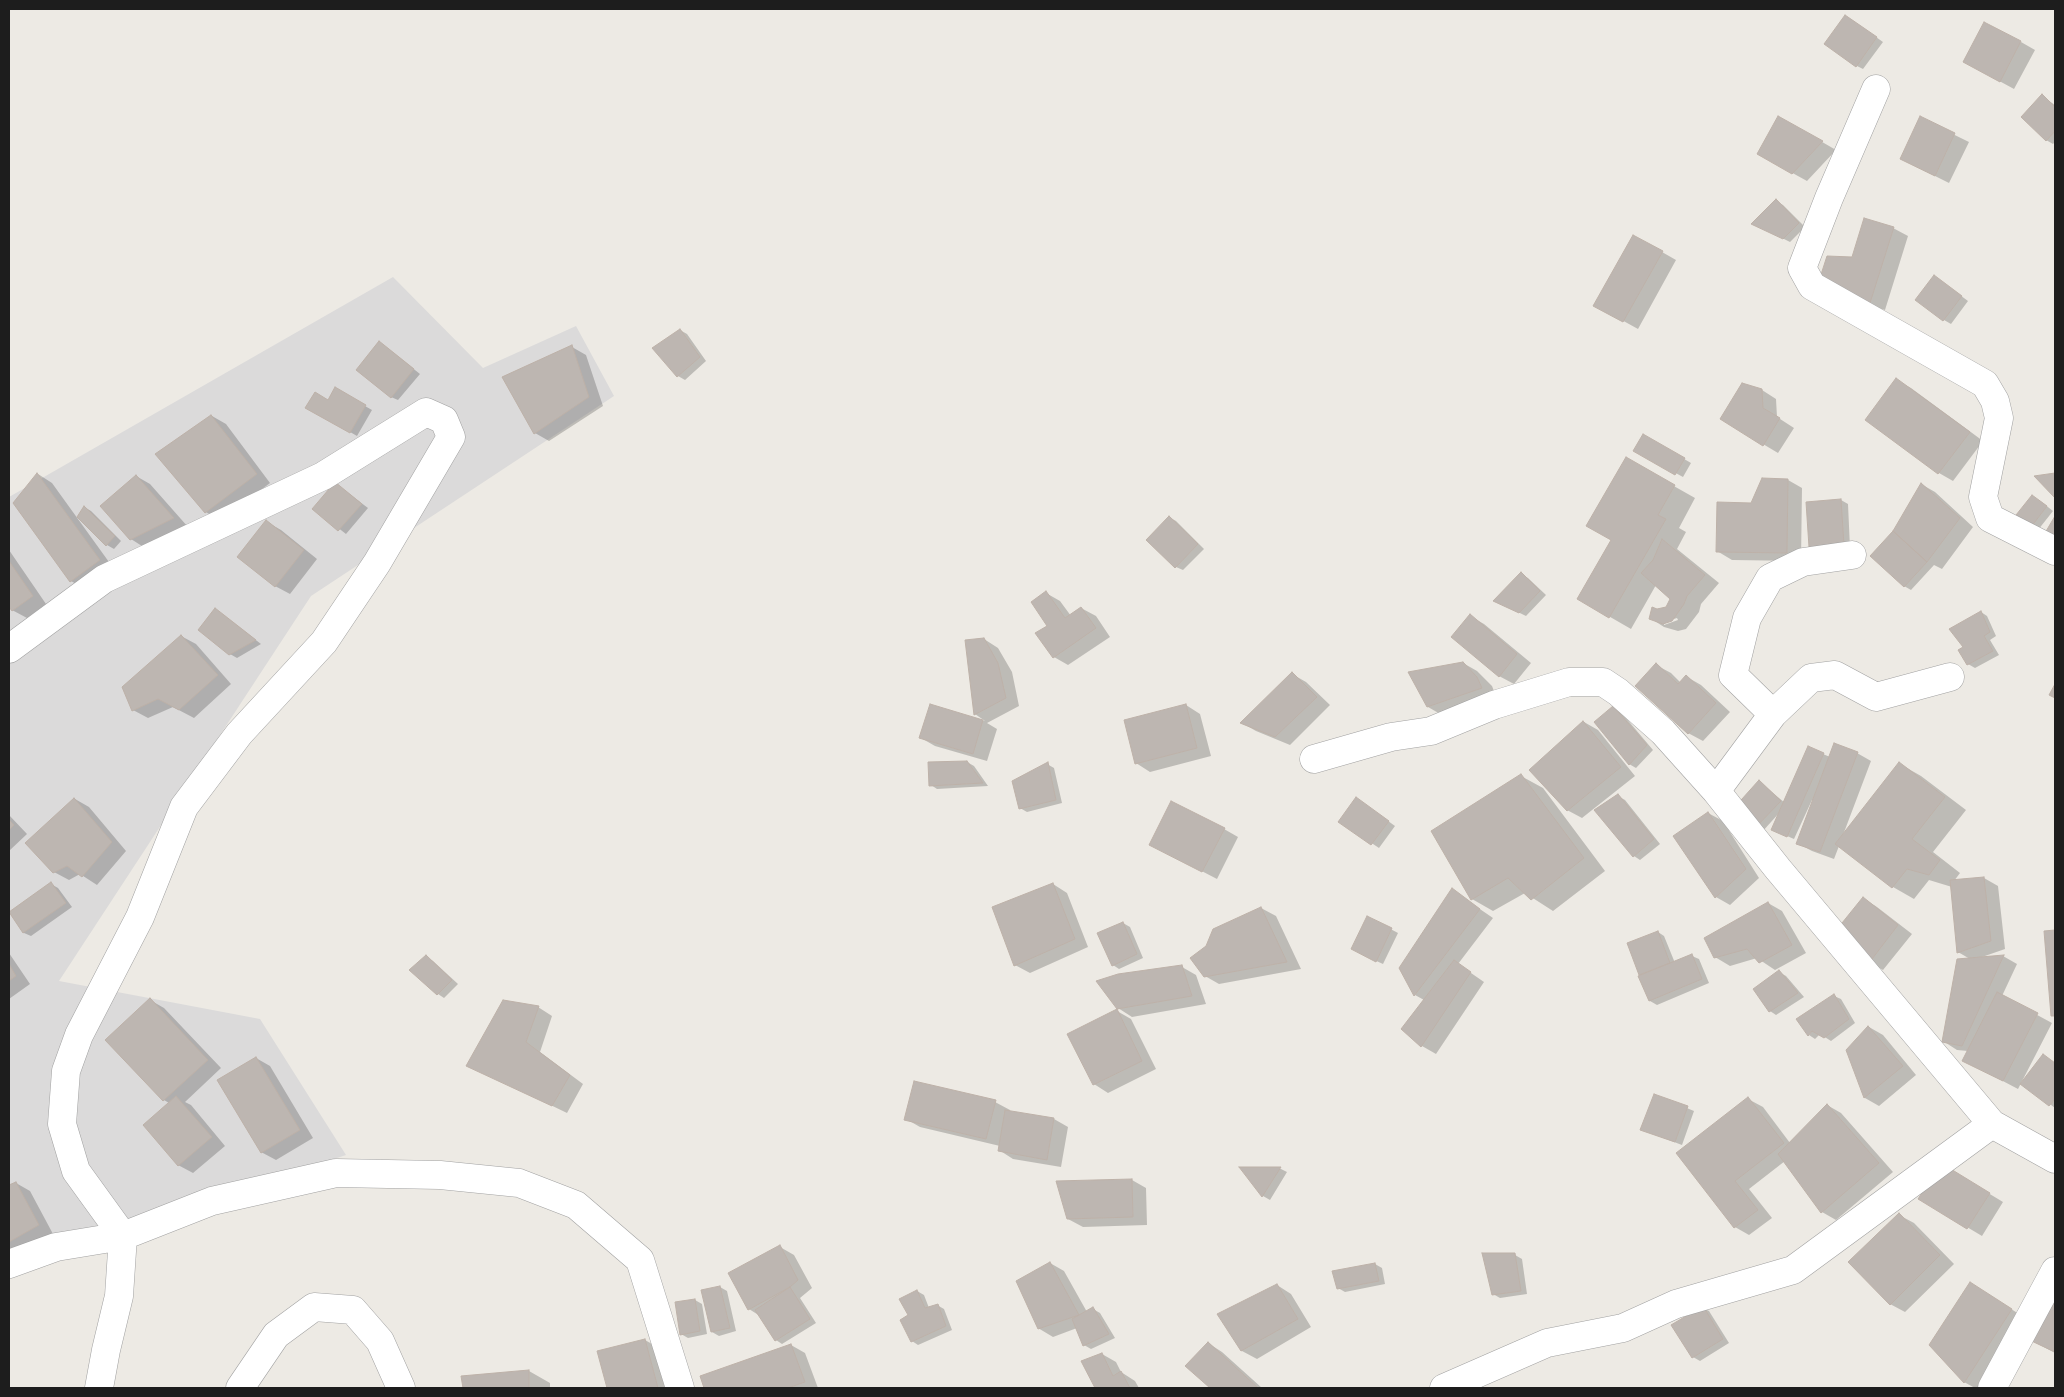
<!DOCTYPE html>
<style>
body{margin:0}
#map{position:relative;width:2064px;height:1397px;overflow:hidden;background:#edeae4;font-family:"Asap Condensed",sans-serif}
canvas{display:block}
.frame{position:absolute;inset:0;border:10px solid #1d1d1d;pointer-events:none}
</style>
<div id="map">
<canvas width="2064" height="1397"></canvas>
<div class="frame"></div>
</div>
<script>
const context = document.querySelector('canvas').getContext('2d');
context.lineJoin = 'round';
function fillPath(path, color) { context.fillStyle = color; context.fill(path, 'evenodd'); }
const shape = rows => new Path2D(rows.map(r => 'M' + r).join(''));
function stroke(path, color, width, dash) { context.strokeStyle = color; context.lineWidth = width; context.lineCap = dash ? 'butt' : 'round'; context.setLineDash(dash || []); context.stroke(path); }
fillPath(shape([
 [393,277,483,368,576,326,614,396,311,596,59,981,260,1019,346,1155,9,1267,9,497]
]), '#dbdada');
fillPath(shape([
 [1852,20,1883,42,1863,69,1857,66],
 [2021,42,2035,50,2014,89,1979,70],
 [2042,96,2055,105,2055,142,2053,144,2046,140],
 [1779,117,1836,150,1807,181,1758,154],
 [1920,118,1969,142,1949,183,1901,159],
 [1776,201,1783,205,1805,227,1790,242,1760,227],
 [1893,228,1908,236,1885,310,1833,295,1853,258],
 [1662,252,1676,260,1638,329,1609,313],
 [1941,281,1968,301,1951,324,1944,320],
 [680,330,687,334,706,361,685,380,678,376,654,348],
 [386,347,420,374,398,400,391,397],
 [572,347,586,355,603,406,549,441,535,433],
 [1896,380,1911,388,1983,441,1953,481,1939,473,1866,420],
 [335,389,372,410,357,436,307,407,329,402],
 [1762,390,1776,399,1777,417,1794,428,1778,453,1721,419],
 [212,416,226,424,270,483,220,521,206,512,157,454],
 [1643,435,1691,463,1683,477,1635,451],
 [1626,459,1695,498,1679,528,1686,532,1677,549,1719,583,1701,604,1699,612,1686,629,1678,631,1664,627,1650,618,1657,610,1667,608,1672,599,1656,585,1631,629,1579,599,1613,540],
 [1677,618,1678,620,1664,625,1664,622],
 [38,474,52,483,114,569,85,589,71,581],
 [136,476,150,484,188,527,145,548,131,539],
 [1788,480,1802,488,1801,561,1732,560,1717,551,1751,504],
 [336,484,368,508,346,534,314,509],
 [1921,484,1935,492,1973,527,1942,569,1934,565,1911,590,1904,586,1896,530],
 [1841,500,1848,504,1850,548,1817,551,1811,547],
 [2039,500,2053,511,2038,530,2031,526],
 [84,507,91,511,121,541,114,549,107,545],
 [1169,517,1176,521,1204,549,1183,570,1176,567],
 [267,522,281,530,317,559,290,594,275,586],
 [9,550,46,604,27,618,12,610,9,604],
 [1521,574,1528,578,1546,595,1526,616,1495,601],
 [1046,593,1060,601,1071,616,1081,608,1096,616,1110,637,1068,665,1054,657,1048,626],
 [1981,612,1987,616,1996,636,1990,640,1999,655,1975,668,1968,664],
 [222,614,261,644,237,658,230,654],
 [1470,616,1484,624,1531,663,1514,684,1499,676],
 [181,636,196,644,231,684,194,718,173,707,148,718,133,710],
 [984,639,998,648,1012,672,1019,706,987,723,997,729,987,761,935,746,921,738,931,706,985,721,975,714],
 [1463,663,1477,671,1492,686,1496,696,1442,715,1428,707],
 [1656,665,1671,673,1681,683,1687,677,1701,685,1730,712,1703,741,1688,733],
 [1292,674,1306,682,1330,705,1290,745,1256,731,1242,723],
 [1186,705,1200,714,1211,756,1150,772,1136,763],
 [1613,707,1620,711,1653,750,1636,768,1629,764],
 [1584,722,1598,730,1635,776,1582,818,1567,810],
 [1857,753,1871,761,1843,835,1900,764,1921,776,1966,810,1933,852,1960,873,1954,881,1984,878,1998,886,2005,949,1982,957,2003,956,2017,964,2002,996,2052,1023,2018,1089,1978,1068,1968,1051,1957,1050,1943,1041,1970,959,1958,952,1952,887,1929,880,1914,899,1893,887,1839,846,1834,859,1812,851,1797,843,1814,800,1812,800,1794,839,1780,833,1780,812,1762,832,1755,828,1760,782,1785,803,1823,754,1830,757],
 [967,762,974,766,988,786,937,789,931,785],
 [1047,764,1054,768,1062,803,1027,812,1020,808],
 [1521,776,1543,788,1605,871,1553,911,1525,893,1493,911,1472,899],
 [1618,796,1625,800,1660,844,1640,860,1634,856],
 [75,799,89,807,126,851,97,885,80,874,69,880,54,872],
 [1363,803,1395,826,1379,848,1340,822],
 [1708,813,1723,821,1759,878,1730,905,1716,897],
 [9,815,27,834,9,851],
 [1224,829,1238,837,1217,879,1165,852],
 [51,884,58,888,72,907,31,936,24,933,10,913],
 [1053,884,1067,893,1088,947,1030,973,1015,965],
 [1452,890,1493,918,1458,964,1484,982,1436,1054,1422,1046,1403,1029,1424,1000,1415,995],
 [1863,898,1877,907,1912,934,1883,970,1869,962],
 [1768,903,1782,911,1806,953,1775,970,1757,958,1730,966,1715,957],
 [1261,908,1276,916,1301,969,1219,984,1205,976],
 [1368,917,1398,933,1383,964,1359,953],
 [1123,923,1130,927,1143,958,1119,969,1113,965],
 [2055,931,2055,1017,2053,1015,2045,932],
 [1658,932,1664,936,1675,963,1692,956,1699,959,1709,983,1657,1005,1650,1001,1628,944],
 [9,953,30,984,9,999],
 [426,957,433,961,458,984,444,998,438,994],
 [1182,967,1196,975,1206,1004,1132,1017,1118,1008],
 [1779,972,1786,976,1804,997,1776,1015,1770,1011],
 [1834,996,1841,999,1855,1023,1831,1041,1820,1034,1815,1039,1809,1035],
 [150,1000,164,1008,221,1068,185,1102,191,1105,225,1146,193,1173,178,1165,169,1103,164,1100],
 [538,1007,552,1016,540,1052,583,1084,567,1113,468,1065],
 [1117,1011,1131,1019,1156,1069,1108,1093,1094,1084],
 [1869,1027,1883,1035,1916,1075,1879,1106,1865,1098,1848,1050],
 [2044,1056,2055,1063,2055,1108,2022,1083],
 [256,1058,270,1066,313,1138,276,1160,261,1152],
 [1655,1095,1694,1111,1682,1145,1642,1130],
 [1748,1099,1763,1107,1790,1143,1827,1105,1841,1113,1893,1172,1836,1220,1822,1212,1785,1161,1749,1189,1772,1218,1749,1235,1735,1227,1678,1153],
 [995,1102,1010,1110,1009,1112,1054,1119,1068,1127,1061,1167,1013,1159,999,1150,1000,1146,920,1127,906,1119],
 [1242,1169,1281,1169,1287,1172,1270,1200,1263,1196],
 [1955,1173,2003,1202,1982,1236,1920,1199],
 [1132,1180,1146,1188,1147,1225,1083,1227,1068,1219],
 [16,1183,30,1191,53,1234,9,1253,9,1187],
 [1899,1215,1914,1223,1954,1264,1905,1312,1890,1304],
 [780,1247,794,1255,812,1288,800,1298,816,1323,782,1344,776,1340,760,1316,749,1309],
 [1515,1255,1522,1259,1527,1294,1500,1298,1493,1294],
 [1050,1263,1064,1271,1087,1312,1093,1309,1100,1313,1115,1338,1091,1349,1084,1345,1077,1328,1053,1337,1038,1328],
 [1375,1264,1382,1268,1385,1284,1345,1292,1338,1288],
 [1277,1285,1291,1294,1311,1327,1257,1359,1242,1351,1219,1315],
 [2055,1286,2055,1353,2025,1337],
 [720,1287,727,1291,736,1331,719,1336,712,1332],
 [917,1291,924,1295,929,1308,937,1305,944,1309,952,1330,918,1345,912,1341,909,1315],
 [1985,1292,2025,1318,1980,1388,1975,1388,1964,1382,1931,1344],
 [695,1300,702,1304,707,1334,688,1338,681,1334],
 [1703,1308,1709,1311,1729,1343,1700,1361,1693,1357],
 [645,1340,659,1348,670,1388,608,1388,598,1352],
 [1208,1343,1222,1352,1262,1388,1212,1388,1187,1365],
 [791,1345,805,1353,818,1388,705,1388,701,1377],
 [1102,1354,1116,1362,1121,1372,1135,1381,1139,1388,1096,1388,1083,1362],
 [529,1371,550,1383,550,1388,464,1388,462,1377]
]), '#0003');
const building = shape([
 [1845,15,1877,37,1856,67,1824,44,1845,15],
 [1984,22,2021,41,2000,82,1963,62,1984,22],
 [2042,94,2055,107,2055,131,2046,141,2021,117,2042,94],
 [1778,116,1823,141,1792,174,1757,154,1778,116],
 [1920,116,1955,133,1935,176,1900,159,1920,116],
 [1776,199,1799,223,1783,239,1751,224,1776,199],
 [1864,218,1894,227,1870,303,1817,287,1827,256,1852,257,1864,218],
 [1633,235,1663,251,1623,322,1593,306,1633,235],
 [1934,275,1962,296,1943,321,1915,300,1934,275],
 [680,329,700,357,677,377,652,348,680,329],
 [379,341,414,369,391,398,356,370,379,341],
 [572,345,589,397,534,434,502,377,572,345],
 [1896,378,1970,432,1938,474,1865,420,1896,378],
 [1742,383,1762,389,1763,408,1780,418,1763,446,1720,419,1742,383],
 [335,387,366,405,350,433,305,408,315,392,328,400,335,387],
 [211,415,257,474,205,513,155,454,211,415],
 [1643,434,1685,458,1675,475,1633,451,1643,434],
 [1626,457,1675,485,1658,515,1666,519,1609,618,1577,599,1611,540,1586,526,1626,457],
 [37,473,100,560,70,582,13,503,37,473],
 [2055,473,2055,498,2034,476,2055,473],
 [136,475,174,518,130,540,100,506,136,475],
 [1762,478,1788,479,1787,553,1716,552,1717,502,1751,503,1762,478],
 [335,482,362,504,338,531,312,509,335,482],
 [1921,483,1960,518,1927,562,1893,531,1921,483],
 [2032,495,2047,506,2031,527,2016,515,2032,495],
 [1841,499,1844,545,1809,547,1806,502,1841,499],
 [84,506,115,536,106,546,77,517,84,506],
 [1169,516,1198,544,1175,568,1146,540,1169,516],
 [2055,516,2055,539,2045,533,2055,516],
 [266,520,304,550,275,587,237,557,266,520],
 [1893,531,1927,562,1904,587,1870,556,1893,531],
 [1662,539,1705,575,1687,596,1684,604,1672,621,1663,624,1649,619,1652,607,1657,609,1666,607,1670,599,1641,573,1653,560,1662,539],
 [9,561,33,596,12,611,9,607,9,561],
 [1521,572,1540,591,1519,613,1493,601,1521,572],
 [1046,591,1065,618,1081,607,1096,628,1053,658,1035,633,1047,626,1031,602,1046,591],
 [215,608,256,640,229,655,198,630,215,608],
 [1981,611,1990,632,1984,636,1993,651,1967,665,1958,650,1963,647,1949,629,1981,611],
 [1470,614,1517,654,1499,677,1451,637,1470,614],
 [181,635,218,675,179,710,158,699,132,711,122,687,181,635],
 [984,638,998,663,1006,698,974,715,965,640,984,638],
 [1463,662,1477,677,1482,688,1427,707,1408,672,1463,662],
 [1656,663,1678,684,1686,675,1716,703,1688,734,1635,686,1656,663],
 [1292,672,1317,697,1275,737,1240,723,1292,672],
 [2055,684,2055,698,2049,695,2055,684],
 [930,704,983,720,973,754,919,738,930,704],
 [1186,704,1197,748,1135,764,1124,720,1186,704],
 [1613,706,1647,745,1629,765,1594,722,1613,706],
 [1583,721,1621,767,1567,811,1529,770,1583,721],
 [1834,743,1858,752,1820,852,1796,844,1834,743],
 [1808,746,1824,753,1787,837,1771,830,1808,746],
 [967,761,983,783,929,786,928,762,967,761],
 [1048,762,1056,800,1019,809,1012,781,1048,762],
 [1899,762,1945,797,1912,839,1940,860,1929,875,1907,869,1892,888,1835,844,1899,762],
 [1521,774,1584,858,1531,900,1508,878,1471,900,1431,831,1521,774],
 [1759,780,1781,801,1754,829,1733,809,1759,780],
 [1618,794,1654,839,1633,857,1594,810,1618,794],
 [1356,797,1389,821,1371,845,1338,822,1356,797],
 [74,798,112,842,82,877,67,866,53,873,25,843,74,798],
 [1171,801,1225,828,1202,872,1149,845,1171,801],
 [1708,812,1746,869,1715,898,1673,836,1708,812],
 [9,820,14,825,9,830,9,820],
 [1984,877,1991,941,1957,953,1950,880,1984,877],
 [51,882,66,903,23,933,9,912,51,882],
 [1053,883,1075,939,1014,966,992,907,1053,883],
 [1452,888,1480,909,1414,996,1399,968,1452,888],
 [1863,897,1898,925,1869,963,1842,923,1863,897],
 [1768,902,1792,945,1759,963,1747,949,1714,958,1704,938,1768,902],
 [1261,907,1287,962,1204,977,1190,958,1206,946,1213,929,1261,907],
 [1367,916,1392,928,1376,962,1351,949,1367,916],
 [1123,922,1137,954,1112,966,1097,933,1123,922],
 [2055,930,2055,1016,2051,1016,2044,931,2055,930],
 [1658,931,1670,963,1639,975,1627,943,1658,931],
 [1692,954,1702,979,1649,1001,1638,976,1692,954],
 [426,955,452,980,437,995,409,970,426,955],
 [2004,955,1962,1046,1942,1042,1957,959,2004,955],
 [1454,960,1471,972,1421,1047,1401,1029,1454,960],
 [9,964,16,976,9,981,9,964],
 [1182,965,1192,996,1117,1009,1096,981,1118,974,1182,965],
 [1779,970,1798,993,1769,1012,1753,989,1779,970],
 [1997,992,2038,1013,2003,1081,1962,1061,1997,992],
 [1834,994,1849,1019,1824,1038,1812,1031,1808,1036,1796,1019,1834,994],
 [150,998,208,1060,163,1101,105,1040,150,998],
 [503,1000,539,1006,526,1042,570,1075,552,1106,466,1066,503,1000],
 [1117,1009,1142,1061,1093,1085,1067,1034,1117,1009],
 [1868,1026,1903,1066,1864,1098,1846,1050,1868,1026],
 [2043,1054,2055,1063,2055,1099,2049,1106,2020,1084,2043,1054],
 [256,1057,300,1130,261,1153,217,1080,256,1057],
 [914,1081,996,1100,986,1139,904,1120,914,1081],
 [1654,1094,1688,1106,1675,1142,1640,1130,1654,1094],
 [176,1096,212,1137,178,1166,143,1125,176,1096],
 [1748,1097,1784,1143,1735,1181,1758,1210,1734,1228,1676,1153,1748,1097],
 [1827,1104,1879,1163,1821,1213,1778,1154,1827,1104],
 [1005,1110,1054,1118,1047,1160,998,1151,1005,1110],
 [1941,1163,1990,1193,1967,1229,1918,1199,1941,1163],
 [1239,1167,1281,1167,1262,1197,1239,1167],
 [1132,1179,1133,1217,1067,1219,1056,1181,1132,1179],
 [16,1182,39,1225,9,1242,9,1185,16,1182],
 [1899,1213,1940,1255,1890,1305,1848,1262,1899,1213],
 [780,1245,798,1280,790,1287,748,1310,728,1273,780,1245],
 [1482,1253,1515,1253,1521,1291,1492,1295,1482,1253],
 [1050,1262,1079,1315,1038,1329,1016,1281,1050,1262],
 [1375,1263,1379,1281,1337,1289,1332,1271,1375,1263],
 [1970,1282,2012,1309,1964,1383,1929,1345,1970,1282],
 [1277,1284,1298,1319,1241,1351,1217,1314,1277,1284],
 [2055,1285,2055,1352,2023,1337,2055,1285],
 [720,1286,730,1328,711,1332,701,1290,720,1286],
 [790,1287,810,1319,775,1341,755,1310,790,1287],
 [917,1290,925,1308,938,1304,946,1326,911,1342,900,1320,908,1315,899,1299,917,1290],
 [695,1299,700,1331,680,1335,675,1302,695,1299],
 [1703,1306,1723,1339,1692,1358,1671,1325,1703,1306],
 [1093,1307,1109,1334,1083,1346,1072,1319,1093,1307],
 [645,1339,658,1388,607,1388,597,1351,645,1339],
 [1208,1342,1258,1388,1210,1388,1185,1366,1208,1342],
 [791,1344,805,1382,788,1388,704,1388,700,1376,791,1344],
 [1102,1353,1113,1376,1121,1371,1130,1388,1095,1388,1081,1361,1102,1353],
 [529,1370,529,1388,463,1388,461,1376,529,1370]
]);
fillPath(building, '#bdb6b1');
stroke(building, '#bdb1a8', 1);
const minor = shape([
 [1876,89,1829,198,1802,268,1812,286,1985,384,1995,401,1999,418,1983,497,1990,518,2055,551],
 [9,649,104,579,323,476,426,412,444,420,451,437,377,563,324,642,239,734,184,807,140,917,79,1035,66,1071,62,1124,76,1171,123,1236,119,1296,106,1350,99,1388],
 [1773,714,1733,675,1747,618,1770,578,1803,562,1852,555],
 [1314,759,1391,737,1431,731,1494,705,1569,682,1603,682,1618,692,1663,732,1716,791,1778,869,1992,1124,2055,1159],
 [1716,791,1773,714,1811,678,1835,675,1876,697,1950,677],
 [9,1264,56,1247,123,1236,212,1201,336,1173,440,1175,519,1183,576,1205,640,1260,680,1388],
 [240,1388,276,1335,314,1307,353,1310,380,1341,401,1388],
 [1444,1388,1547,1343,1623,1328,1676,1304,1793,1270,1992,1124],
 [1992,1388,2055,1271]
]);
stroke(minor, '#a1a1a1', 29);
stroke(minor, '#fff', 28);
</script>
